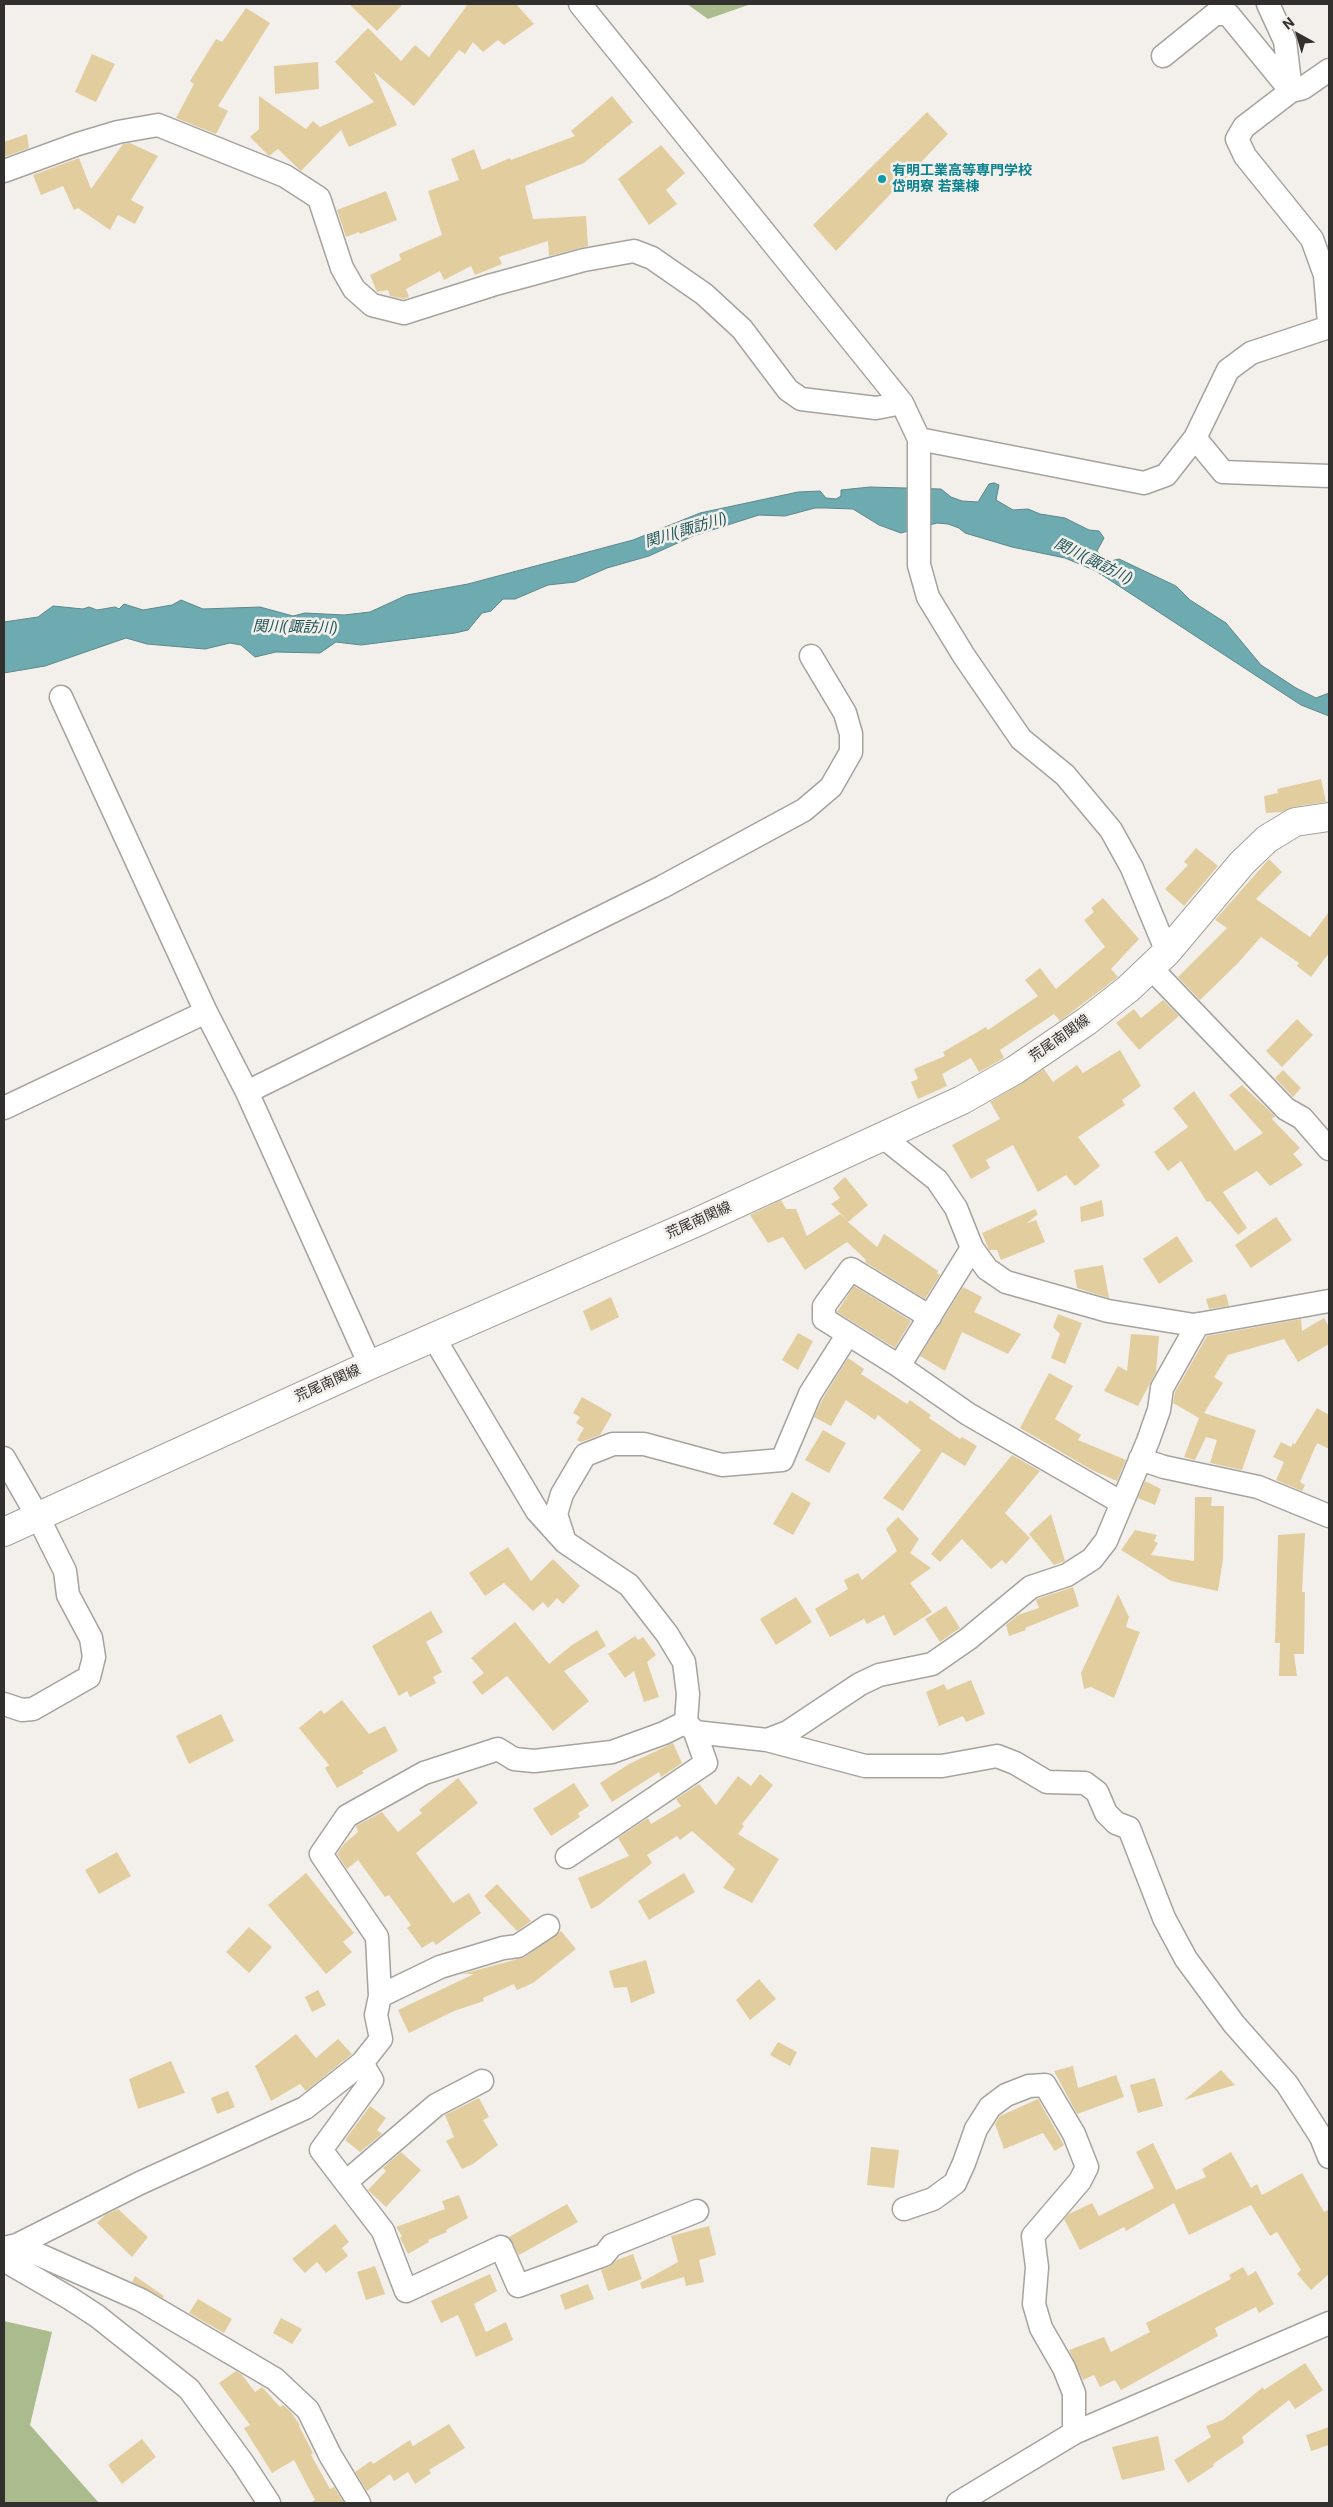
<!DOCTYPE html>
<meta charset="utf-8">
<style>
body{margin:0}
#map{position:relative;width:1333px;height:2507px;overflow:hidden;background:#f3f0eb;font-family:Roboto,sans-serif}
canvas{display:block}
.frame{position:absolute;inset:0;border:5px solid #31302e;pointer-events:none}
.north{position:absolute;left:1273px;top:10px;width:50px;height:50px;-webkit-text-stroke:4px #f3f0eb;paint-order:stroke;rotate:321deg;font-size:14px;font-weight:700;line-height:20px;text-align:center;color:#31302e}
.north::after{content:'';display:block;margin:auto;width:18px;height:22px;background:#31302e;clip-path:polygon(50% 0,100% 100%,50% 72%,0 100%)}
</style>
<div id="map">
<canvas width="1333" height="2507"></canvas>
<div class="frame"></div>
<div class="north">N</div>
</div>
<script>
const c = document.querySelector('canvas').getContext('2d');
c.lineJoin = 'round';
function fill(path, color) {
  c.fillStyle = color;
  c.fill(path, 'evenodd');
}
function poly(rows) {
  const path = new Path2D();
  for (const r of rows) {
    path.moveTo(r[0], r[1]);
    for (let i = 2; i < r.length; i += 2) path.lineTo(r[i], r[i + 1]);
  }
  return path;
}
function trace(path, color, width, dash) {
  c.strokeStyle = color;
  c.lineWidth = width;
  c.lineCap = dash ? 'butt' : 'round';
  c.setLineDash(dash || []);
  c.stroke(path);
}
function label(font, color, halo, rows, align = 'center') {
  c.font = font + ' Roboto,"Noto Sans JP",sans-serif';
  c.lineWidth = 5;
  c.setLineDash([]);
  c.textBaseline = 'middle';
  c.strokeStyle = halo;
  c.fillStyle = color;
  for (const [text, x, y, turn = 0] of rows) {
    c.save();
    c.translate(x, y);
    c.rotate((+turn || 0) * Math.PI / 180);
    c.textAlign = isNaN(turn) ? turn : align;
    if (halo) c.strokeText(text, 0, 0);
    c.fillText(text, 0, 0);
    c.restore();
  }
}
fill(poly([
 [687,4,751,4,708,19],
 [4,2321,52,2332,30,2425,99,2503,4,2503]
]), '#aabb8e');
const water = poly([
 [994,483,999,485,996,500,1013,510,1028,509,1040,514,1065,518,1089,530,1099,531,1104,538,1097,551,1103,558,1111,561,1119,559,1176,586,1190,600,1226,623,1261,665,1296,688,1316,698,1329,693,1329,716,1301,705,1096,571,1065,558,1012,547,965,533,959,528,948,524,937,523,901,533,879,525,853,509,826,508,815,508,785,516,759,515,693,536,649,556,607,568,575,582,548,585,515,599,503,599,491,611,482,613,468,630,455,633,361,645,336,642,320,653,276,652,255,657,241,645,230,643,205,649,147,644,126,638,45,666,4,673,4,622,38,617,53,606,83,609,89,607,97,610,115,607,119,609,124,604,143,610,172,605,181,600,203,609,260,607,293,616,305,613,344,615,370,612,407,595,468,584,633,540,700,513,798,492,820,491,826,498,836,499,841,496,841,490,870,487,941,489,951,497,962,501,978,502,989,484,994,483]
]);
fill(water, '#6eabb1');
trace(water, '#5c868a', 1);
fill(poly([
 [349,4,403,4,377,31],
 [468,4,516,4,534,24,504,45,498,40,483,52,473,42,465,54,459,50,414,106,374,72,397,125,349,147,341,130,301,171,278,149,269,156,250,137,259,129,259,96,306,129,313,121,320,127,374,102,335,62,368,28,401,61,415,45,429,57],
 [246,8,270,23,218,106,228,111,216,134,176,118,194,84,190,81,216,39,222,42],
 [92,54,115,64,96,102,75,92],
 [318,62,319,89,275,94,274,66],
 [612,96,633,122,584,163,525,186,533,219,586,216,588,246,549,256,548,241,499,257,502,264,475,275,471,266,444,280,440,271,406,289,409,297,404,299,390,296,388,290,377,292,370,275,401,260,399,254,442,235,428,191,459,180,451,159,474,149,482,170,510,158,511,160,575,136,571,131],
 [927,112,948,134,836,251,813,225],
 [27,134,29,148,4,157,4,142],
 [130,143,158,156,131,200,144,207,135,224,118,215,110,230,78,208,74,210,63,186,41,195,33,175,79,158,91,189,123,144],
 [661,145,685,173,666,190,677,204,649,225,618,179],
 [386,191,397,220,360,234,359,232,346,237,337,210],
 [1321,779,1326,802,1293,807,1282,812,1266,813,1264,796,1278,793,1277,789],
 [1196,848,1218,866,1184,906,1165,889,1188,865,1184,862],
 [1269,859,1282,872,1256,899,1310,937,1329,912,1329,953,1311,977,1297,966,1299,963,1261,937,1238,963,1200,1000,1178,977,1227,928,1215,920],
 [1103,898,1139,939,1111,969,1118,977,1060,1021,1054,1014,1000,1050,1004,1058,979,1072,971,1058,942,1074,947,1086,918,1099,911,1082,918,1079,914,1069,945,1056,943,1052,986,1027,988,1030,1038,996,1025,980,1040,968,1056,989,1105,947,1084,920,1094,912,1091,908],
 [1163,1000,1179,1016,1139,1050,1116,1023,1134,1009,1141,1018],
 [1297,1019,1313,1035,1282,1067,1266,1051],
 [1120,1050,1141,1086,1122,1100,1125,1105,1078,1137,1100,1166,1075,1186,1066,1175,1038,1192,1013,1145,986,1160,990,1168,971,1179,952,1145,1000,1119,990,1102,1044,1069,1053,1082,1077,1065,1083,1073],
 [1283,1070,1301,1088,1293,1097,1275,1078],
 [1242,1085,1275,1116,1272,1119,1300,1148,1293,1154,1303,1165,1270,1186,1257,1171,1223,1192,1247,1228,1238,1235,1210,1201,1207,1202,1181,1161,1168,1171,1154,1152,1188,1127,1173,1108,1194,1091,1235,1151,1263,1133,1229,1095],
 [845,1177,868,1205,848,1222,877,1247,884,1234,938,1271,937,1273,940,1275,925,1299,865,1262,866,1260,847,1242,805,1270,783,1237,768,1243,750,1215,781,1200,786,1209,796,1209,807,1236,840,1214,848,1221,831,1204,840,1198,833,1188],
 [1102,1200,1104,1216,1081,1222,1080,1207],
 [1035,1209,1038,1214,1027,1223,1036,1220,1045,1242,1001,1260,997,1250,989,1250,982,1233],
 [1276,1217,1292,1240,1251,1268,1235,1245],
 [1177,1236,1193,1261,1159,1284,1143,1259],
 [1103,1265,1109,1298,1077,1288,1074,1270],
 [854,1286,911,1321,895,1348,837,1312],
 [963,1287,982,1297,974,1312,1021,1334,1008,1354,962,1332,945,1371,920,1356],
 [1226,1294,1229,1306,1209,1309,1206,1299],
 [611,1297,619,1317,591,1331,583,1311],
 [1058,1314,1082,1323,1065,1364,1051,1358,1060,1334,1053,1327],
 [1324,1318,1329,1327,1329,1344,1298,1362,1284,1339,1228,1355,1214,1377,1223,1383,1204,1413,1256,1430,1242,1470,1210,1463,1217,1440,1206,1437,1195,1460,1184,1457,1199,1418,1173,1403,1175,1392,1207,1336,1301,1319,1302,1331],
 [798,1333,813,1341,798,1370,782,1360],
 [1131,1334,1159,1336,1156,1372,1138,1406,1104,1391,1118,1366,1127,1371],
 [848,1358,864,1369,861,1374,907,1404,910,1400,931,1415,929,1418,960,1439,962,1437,977,1446,965,1466,942,1452,903,1511,883,1498,921,1450,878,1415,875,1420,846,1400,831,1426,814,1417,822,1400],
 [1049,1373,1073,1386,1055,1419,1081,1435,1078,1440,1126,1460,1117,1481,1092,1470,1020,1428],
 [582,1397,612,1414,600,1435,581,1442,577,1440,584,1428,576,1423,580,1417,573,1413],
 [1317,1408,1329,1415,1329,1449,1317,1443,1300,1482,1305,1485,1302,1491,1276,1480,1284,1462,1273,1457,1281,1442,1291,1447,1293,1443,1295,1444],
 [823,1430,846,1443,829,1473,805,1460],
 [1012,1455,1040,1471,1005,1513,1030,1538,1006,1564,1002,1560,991,1569,962,1539,940,1562,931,1554],
 [1145,1481,1161,1489,1155,1505,1138,1498],
 [792,1492,811,1503,793,1535,773,1524],
 [1195,1497,1212,1497,1211,1506,1224,1506,1223,1559,1218,1591,1171,1581,1121,1550,1135,1530,1157,1535,1154,1541,1158,1543,1151,1555,1194,1561],
 [1051,1514,1065,1561,1054,1565,1029,1534],
 [898,1517,919,1539,910,1553,931,1568,910,1583,932,1612,894,1636,884,1615,867,1624,864,1619,830,1637,815,1609,848,1589,844,1580,858,1573,862,1580,897,1551,886,1529],
 [1305,1533,1302,1592,1305,1592,1304,1654,1294,1654,1297,1676,1279,1676,1280,1643,1275,1643,1278,1535],
 [508,1547,531,1581,553,1559,580,1586,563,1604,557,1598,548,1608,543,1602,533,1611,504,1583,485,1596,469,1573],
 [1073,1587,1079,1606,1025,1628,1026,1630,1009,1636,1006,1625,1018,1615,1039,1608,1036,1600,1037,1599],
 [1118,1594,1129,1617,1126,1627,1140,1632,1114,1698,1091,1687,1084,1689,1081,1673],
 [796,1597,812,1622,776,1645,760,1619],
 [946,1606,960,1628,940,1642,925,1619],
 [431,1611,443,1632,426,1642,442,1672,433,1677,436,1683,410,1697,407,1691,399,1696,372,1646],
 [515,1622,549,1664,572,1645,597,1630,606,1646,564,1671,589,1701,553,1731,507,1676,482,1695,472,1682,484,1673,471,1658],
 [635,1636,638,1640,643,1637,656,1655,647,1662,659,1697,644,1702,634,1671,625,1678,608,1654],
 [971,1680,985,1714,966,1722,963,1716,939,1726,926,1692,944,1684,947,1690],
 [342,1700,369,1734,385,1726,398,1751,362,1771,364,1773,337,1788,325,1768,329,1765,299,1728,321,1710,324,1714],
 [221,1714,234,1741,189,1764,176,1736],
 [673,1743,682,1763,661,1777,659,1772,612,1802,600,1783,629,1764],
 [760,1774,773,1785,742,1824,744,1826,738,1834,779,1859,752,1903,723,1888,735,1869,692,1831,680,1840,677,1836,647,1855,652,1863,599,1905,591,1909,578,1878,629,1856,618,1838,648,1818,651,1824,681,1806,676,1799,699,1784,716,1805,738,1776,751,1786],
 [458,1778,478,1803,416,1853,453,1903,469,1893,481,1913,436,1945,433,1941,422,1948,407,1928,411,1925,389,1895,385,1897,358,1860,347,1869,337,1854,345,1843,358,1832,356,1826,382,1812,398,1832,422,1813,419,1810],
 [574,1783,589,1806,578,1813,580,1817,551,1836,533,1809],
 [117,1852,131,1876,99,1894,85,1870],
 [306,1873,354,1933,343,1942,352,1952,326,1974,268,1905],
 [684,1873,695,1892,649,1920,638,1901],
 [497,1884,531,1921,517,1931,484,1896],
 [249,1927,272,1947,249,1973,226,1952],
 [561,1931,576,1949,533,1983,517,1990,514,1984,483,1998,484,2001,454,2011,409,2033,398,2010,474,1974,463,1974,466,1973,525,1957],
 [646,1960,655,1993,631,2003,627,1987,614,1988,609,1971],
 [759,1979,776,1999,750,2020,736,2000],
 [318,1990,326,2005,312,2012,305,1997],
 [296,2034,316,2058,338,2039,352,2054,306,2091,300,2084,271,2101,255,2066],
 [778,2042,797,2052,790,2066,770,2055],
 [171,2061,185,2093,138,2109,129,2079],
 [1073,2066,1078,2088,1116,2075,1124,2097,1077,2114,1054,2071],
 [1221,2070,1235,2085,1184,2100],
 [1155,2078,1163,2106,1138,2113,1130,2085],
 [228,2091,235,2107,217,2114,211,2098],
 [479,2098,489,2117,483,2120,498,2145,473,2164,462,2169,446,2141,454,2137,445,2115],
 [1038,2099,1064,2145,1055,2151,1043,2133,1004,2149,995,2124,1000,2116],
 [370,2106,386,2118,377,2130,382,2134,360,2152,345,2140],
 [1153,2143,1176,2190,1206,2177,1202,2169,1231,2152,1251,2188,1257,2184,1262,2195,1302,2173,1324,2212,1329,2209,1329,2274,1311,2290,1297,2274,1301,2270,1277,2232,1270,2236,1251,2205,1189,2235,1174,2203,1126,2231,1124,2227,1080,2250,1064,2219,1069,2214,1092,2203,1099,2216,1154,2188,1136,2152],
 [871,2147,899,2150,894,2188,867,2185],
 [401,2152,421,2170,386,2207,368,2190,386,2171,383,2168],
 [459,2195,468,2218,446,2230,447,2232,428,2240,429,2242,408,2254,400,2238,402,2236,396,2227,445,2209,442,2201],
 [567,2204,578,2222,519,2255,509,2237],
 [118,2209,148,2237,132,2257,97,2223,105,2215],
 [335,2224,349,2242,342,2248,348,2256,326,2273,317,2262,305,2273,292,2259],
 [709,2226,716,2255,699,2260,704,2282,686,2286,684,2277,642,2289,640,2283,678,2262,671,2236],
 [633,2254,642,2279,608,2291,601,2270,609,2267,617,2260],
 [375,2266,385,2294,366,2300,357,2272],
 [1243,2267,1248,2276,1256,2271,1274,2304,1259,2313,1256,2307,1215,2328,1218,2336,1121,2390,1115,2380,1100,2387,1094,2375,1083,2380,1069,2350,1104,2337,1111,2352,1150,2332,1146,2323,1231,2279,1229,2275],
 [490,2274,497,2291,474,2304,486,2332,506,2322,513,2340,476,2357,458,2315,441,2323,431,2301],
 [135,2276,164,2296,163,2298,132,2282],
 [588,2284,594,2299,565,2310,560,2295],
 [198,2299,232,2319,224,2333,189,2313],
 [281,2318,302,2329,292,2344,273,2333],
 [1305,2363,1323,2390,1295,2409,1289,2400,1242,2437,1244,2443,1213,2464,1214,2466,1188,2483,1174,2460,1211,2437,1206,2426,1223,2420,1263,2387,1264,2390],
 [236,2371,242,2375,255,2392,262,2387,280,2407,283,2405,290,2411,300,2425,299,2426,313,2453,311,2455,330,2489,334,2487,344,2503,310,2503,315,2500,294,2460,272,2473,244,2428,250,2425,219,2383],
 [449,2424,465,2448,429,2470,431,2473,415,2484,408,2472,394,2481,390,2474,367,2491,355,2472,371,2461,373,2464,410,2440,413,2446],
 [1329,2427,1329,2445,1311,2451,1306,2435],
 [1158,2436,1165,2470,1122,2480,1112,2447],
 [142,2439,156,2457,122,2484,108,2465]
]), '#e2cd9f');
const minor = poly([
 [580,4,902,403,919,439,919,565,928,597,964,656,1021,739,1065,775,1111,830,1132,868,1167,952],
 [1268,4,1285,41,1291,91],
 [1163,56,1215,14,1228,14,1291,91],
 [1329,70,1303,88,1291,91,1244,127,1237,139,1245,156,1312,239,1325,275,1329,323],
 [4,171,78,144,118,132,158,125,285,176,319,198,342,268,354,289,372,305,404,313,492,285,584,260,634,251,652,258,704,294,742,329,788,390,801,399,876,408,902,403],
 [1195,438,1223,472,1329,476],
 [919,439,1144,483,1166,475,1195,438,1228,370,1251,353,1329,327],
 [61,697,206,1012,247,1092,370,1365],
 [1150,967,1286,1109,1302,1118,1329,1149],
 [247,1092,662,887,804,810,831,787,851,752,851,734,845,713,811,656],
 [4,1108,206,1012],
 [883,1137,937,1180,956,1208,972,1248,987,1269,1006,1282,1108,1311,1194,1325,1329,1301],
 [930,1317,851,1269,824,1306,824,1319,899,1366,968,1414,1122,1503],
 [434,1338,537,1511,565,1542,629,1585,667,1634,684,1662,688,1694,686,1722,695,1732,706,1763,567,1857],
 [899,1366,972,1248],
 [4,1458,38,1517,65,1571,68,1595,91,1638,94,1657,89,1677,33,1709,22,1710,4,1704],
 [1140,1459,1164,1467,1258,1487,1329,1516],
 [564,1539,556,1514,562,1494,585,1455,613,1444,644,1444,722,1465,782,1460,810,1394,848,1334],
 [695,1732,767,1740,788,1732,860,1684,879,1675,932,1664,968,1639,1031,1587,1067,1575,1092,1559,1106,1541,1148,1441,1159,1410,1162,1388,1198,1324],
 [767,1740,865,1766,942,1766,997,1756,1015,1763,1047,1782,1085,1783,1097,1792,1106,1813,1116,1823,1129,1828,1164,1918,1186,1959,1234,2024,1287,2084,1321,2137,1329,2157],
 [380,1996,440,1967,503,1948,518,1946,548,1926],
 [362,2063,372,2080,321,2150,383,2231,406,2291,501,2247,518,2286,604,2255,612,2245,697,2211],
 [346,2182,436,2105,482,2081],
 [904,2209,933,2199,955,2183,964,2163,976,2129,990,2107,1006,2095,1029,2086,1045,2085,1074,2134,1087,2167,1080,2181,1033,2236,1037,2267,1034,2304,1041,2328,1064,2368,1074,2393,1074,2433],
 [17,2245,141,2300,275,2379,308,2410,330,2455,359,2503],
 [4,2248,17,2245,140,2183,305,2108,362,2063,381,2039,376,2015,380,1996,377,1937,321,1854,347,1816,424,1773,498,1749,514,1759,534,1761,612,1752,664,1733,686,1722],
 [4,2260,71,2299,97,2316,189,2389,243,2463,269,2503],
 [958,2503,1074,2433,1329,2323]
]);
const major = poly([
 [4,1532,370,1365,697,1222,962,1100,1015,1070,1087,1021,1128,989,1167,952,1242,863,1267,839,1295,822,1329,817]
]);
trace(minor, '#a6a39e', 25);
trace(major, '#a6a39e', 30);
trace(minor, '#fff', 22);
trace(major, '#fff', 28);
for (const [x, y, r, color] of [
 [882,179,5,"#0f9aa8"]
]) {
  const dot = new Path2D();
  dot.arc(x, y, r, 0, 2 * Math.PI);
  c.fillStyle = color;
  c.fill(dot);
  trace(dot, '#f3f0eb', 2);
}
label('bold 14px', '#0d838f', '#f3f0eb', [
 ["有明工業高等専門学校",892,171],
 ["岱明寮 若葉棟",892,187]
], 'left');
label('14px', '#31302e', '#f3f0eb', [
 ["荒尾南関線",1060,1039,-35],
 ["荒尾南関線",699,1221,-24],
 ["荒尾南関線",328,1384,-24]
]);
label('italic 15px', '#20565a', '#f3f0eb', [
 ["関川(諏訪川)",686,531,-17],
 ["関川(諏訪川)",1093,562,26],
 ["関川(諏訪川)",295,628,1]
]);
</script>
